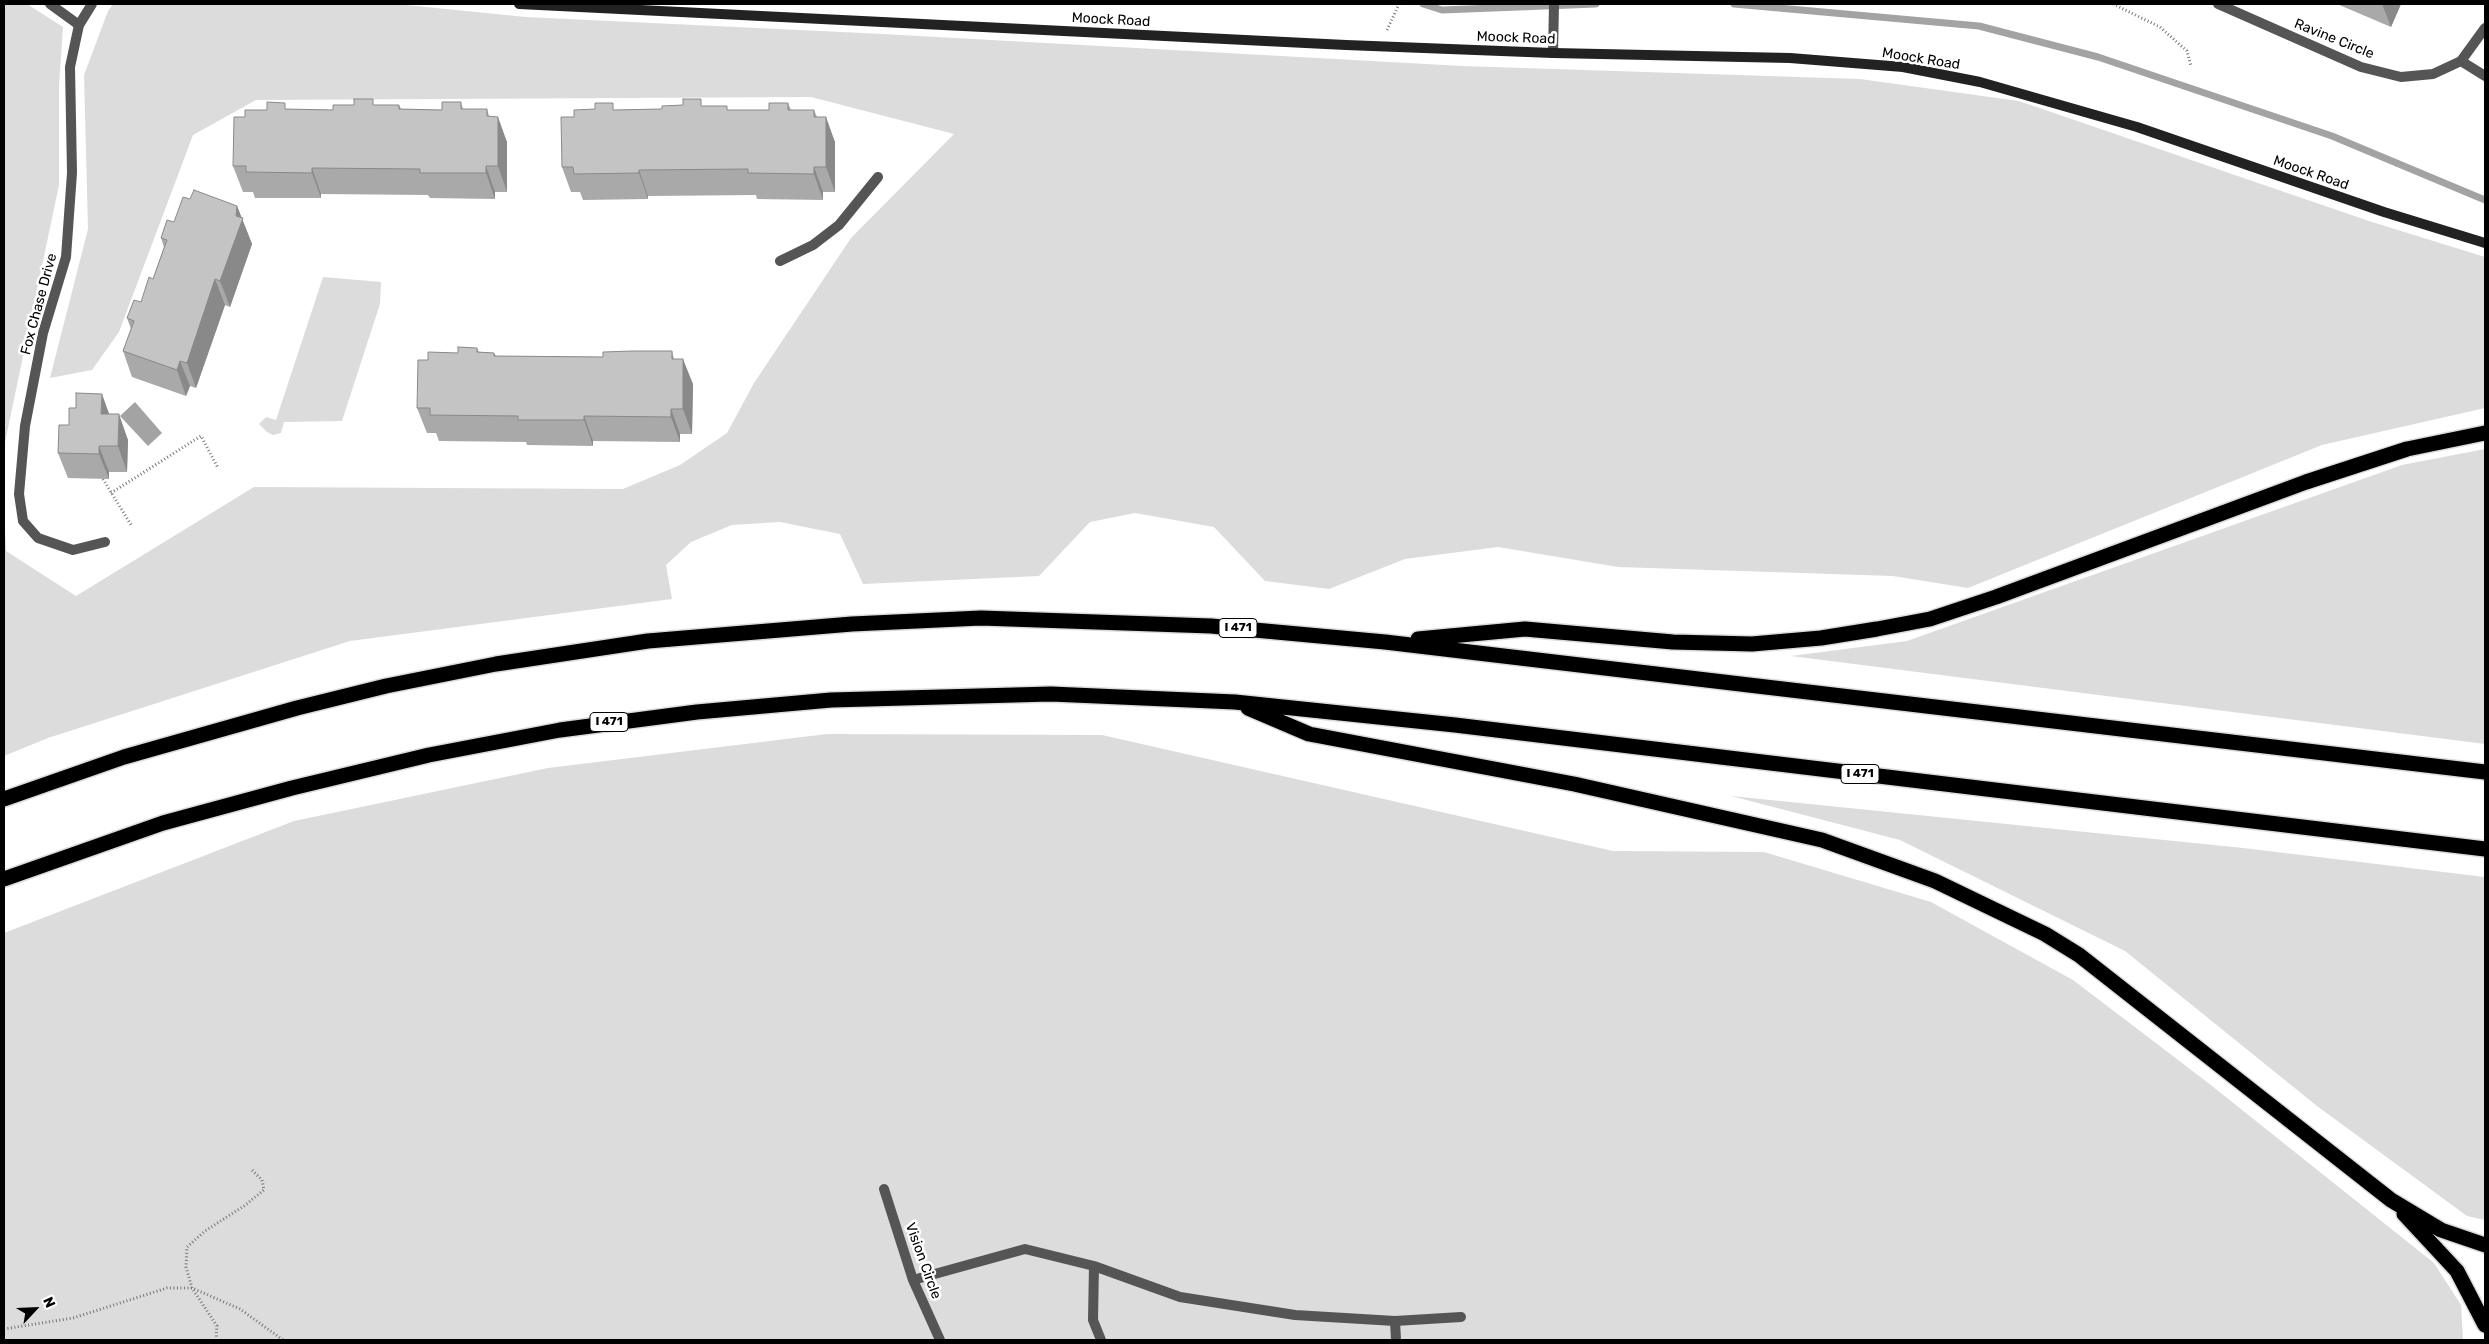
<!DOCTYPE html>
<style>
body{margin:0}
#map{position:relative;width:2489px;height:1344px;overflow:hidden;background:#fff;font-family:Rubik,sans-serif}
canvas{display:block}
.frame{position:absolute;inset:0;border:5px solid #000;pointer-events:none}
.north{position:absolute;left:10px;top:1284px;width:50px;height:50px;-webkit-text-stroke:4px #fff;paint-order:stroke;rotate:65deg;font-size:14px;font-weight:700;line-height:20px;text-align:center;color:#000}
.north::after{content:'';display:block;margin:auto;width:18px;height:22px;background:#000;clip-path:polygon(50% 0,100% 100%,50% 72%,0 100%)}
</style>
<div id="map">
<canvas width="2489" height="1344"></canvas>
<div class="frame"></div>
<div class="north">N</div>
</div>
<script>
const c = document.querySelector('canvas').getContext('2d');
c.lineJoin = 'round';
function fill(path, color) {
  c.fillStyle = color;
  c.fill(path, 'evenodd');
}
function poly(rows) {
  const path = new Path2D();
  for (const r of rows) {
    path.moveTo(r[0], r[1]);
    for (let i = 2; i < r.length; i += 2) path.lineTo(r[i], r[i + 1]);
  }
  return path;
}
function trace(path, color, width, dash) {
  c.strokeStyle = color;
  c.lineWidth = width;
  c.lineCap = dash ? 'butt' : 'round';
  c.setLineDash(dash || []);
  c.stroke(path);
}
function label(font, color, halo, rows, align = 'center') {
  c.font = font + ' Rubik,sans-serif';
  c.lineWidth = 5;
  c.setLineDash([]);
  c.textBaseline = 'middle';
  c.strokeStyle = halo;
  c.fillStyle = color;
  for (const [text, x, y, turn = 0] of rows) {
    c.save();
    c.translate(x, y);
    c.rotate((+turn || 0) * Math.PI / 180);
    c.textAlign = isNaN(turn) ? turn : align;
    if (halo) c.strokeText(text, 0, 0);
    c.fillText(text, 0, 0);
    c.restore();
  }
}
fill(poly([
 [4,4,27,4,63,27,59,86,59,185,4,447],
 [113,4,396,4,526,17,883,34,1462,66,1860,79,2019,101,2369,221,2485,257,2485,408,2322,445,1968,588,1893,576,1618,567,1498,547,1405,559,1329,589,1265,581,1214,527,1135,513,1090,522,1039,576,863,584,840,534,780,522,732,525,691,542,666,565,672,599,350,641,48,738,4,756,4,507,6,551,76,596,254,487,623,489,680,465,727,433,754,383,851,238,954,134,811,97,256,100,193,135,119,332,92,370,50,378,88,229,84,75,108,11],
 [323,277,381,282,380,304,342,421,284,422,281,433,273,435,267,432,259,424,266,417,276,420],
 [2485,449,2485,744,1791,656,1907,641,2402,465],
 [827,734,1102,735,1613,851,1764,852,1931,902,2073,980,2207,1082,2434,1263,2461,1305,2463,1340,4,1340,4,933,294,821,548,768],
 [1731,796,2243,848,2485,877,2485,1220,2467,1216,2317,1106,2125,951,1900,840]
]), '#dcdcdc');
fill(poly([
 [135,402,162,433,148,446,120,416]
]), '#a3a3a3');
trace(poly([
 [1423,4,1442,10,1596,4],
 [1734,4,1979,26,2098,57,2332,136,2485,200]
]), '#a3a3a3', 7);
const highway = poly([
 [1418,639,1525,629,1673,642,1752,644,1821,638,1877,629,1930,619,1996,597,2306,482,2407,449,2485,433],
 [1248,708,1309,734,1574,784,1822,840,1935,881,2045,934,2079,955,2391,1200,2441,1230,2485,1245],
 [4,799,124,757,297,708,386,686,496,664,648,641,852,624,981,618,1211,626,1385,642,2485,772],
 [4,879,163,823,292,788,429,755,560,730,697,712,831,700,1051,694,1235,702,1455,725,2485,849],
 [2404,1214,2457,1271,2485,1325]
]);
trace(highway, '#dbdbdb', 18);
trace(poly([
 [2113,4,2160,27,2187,51,2191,66],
 [1387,30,1399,4],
 [103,479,131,525],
 [111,493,201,436,218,468],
 [4,1329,73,1318,167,1288,192,1288,240,1309,283,1340],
 [216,1340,217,1326,192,1288,186,1267,187,1247,205,1231,244,1206,264,1190,262,1180,251,1169]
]), '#777', 3, [1, 2.5]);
trace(poly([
 [50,4,79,25],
 [2218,4,2361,67,2401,77,2433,74,2461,61,2485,28],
 [2461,61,2485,76],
 [780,261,813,245,839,225,878,177],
 [884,1189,913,1280,940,1340],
 [1094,1266,1093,1320,1101,1340],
 [913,1280,1025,1249,1094,1266,1180,1297,1295,1315,1395,1321,1396,1340],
 [1395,1321,1461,1317]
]), '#555', 10);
trace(poly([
 [92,4,79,25,70,67,72,173,66,257,43,333,25,426,19,494,23,521,38,538,73,550,105,542],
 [1553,53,1554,4]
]), '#555', 10);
trace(poly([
 [519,4,1346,45,1553,53,1790,58,1903,67,1980,82,2137,127,2384,212,2485,243]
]), '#222', 10);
trace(highway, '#000', 15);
fill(poly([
 [2337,4,2401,4,2391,27],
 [461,102,463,109,487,109,489,116,507,142,507,192,495,192,495,199,430,198,428,195,321,194,321,198,255,198,253,192,243,192,233,166,245,117,267,110,288,109,333,110,375,105,399,105,401,109,442,110],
 [788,103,791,110,814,110,817,117,835,142,835,192,823,192,823,200,757,199,756,195,648,196,648,199,583,200,580,192,571,192,562,167,574,117,615,110,662,109,704,106,728,110,769,110],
 [190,199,237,206,252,244,230,307,225,305,196,388,190,386,186,396,132,377,123,351,131,329,127,318,141,302,153,279,164,247,161,238,174,222],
 [477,348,479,352,494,353,496,356,603,357,672,351,674,359,693,384,692,434,680,434,680,442,593,441,593,446,527,445,526,442,439,441,436,433,427,433,417,408,428,360],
 [109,414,128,440,127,472,109,472,109,479,68,478,58,453]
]), '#a9a9a9');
fill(poly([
 [2382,4,2401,4,2391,27],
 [498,117,507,142,507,192,498,166],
 [826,117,835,142,835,192,826,167],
 [486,166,495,192,495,199,486,173],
 [814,167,823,192,823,200,814,174],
 [312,168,321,194,321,198,312,173],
 [639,170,648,196,648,199,639,173],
 [237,206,252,244,230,307,220,281,236,216],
 [215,279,225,305,196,388,187,363],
 [683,359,693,384,692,434,683,409],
 [180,361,190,386,186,396,177,370],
 [102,394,111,419,101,414],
 [671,409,680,434,680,442,671,417],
 [119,414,128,440,127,472,118,446],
 [584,416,593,441,593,446,584,420],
 [99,446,109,472,109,479,99,454]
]), '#898989');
const building = poly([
 [354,99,373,99,373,105,399,105,399,109,442,110,442,102,461,102,461,109,487,109,487,116,498,117,498,166,486,166,486,173,420,173,420,169,312,168,312,173,246,172,246,166,233,166,234,117,245,117,245,110,267,110,267,102,285,103,285,109,333,110,333,105,354,105,354,99],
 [683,99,701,99,701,106,727,106,727,110,769,110,769,103,788,103,788,110,814,110,814,117,826,117,826,167,814,167,814,174,748,173,748,169,639,170,639,173,574,174,573,167,562,167,561,117,574,117,574,110,595,109,595,103,613,103,613,110,662,109,662,106,683,105,683,99],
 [194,190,237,206,236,216,243,218,220,281,215,279,187,363,180,361,177,370,123,351,134,321,127,318,134,300,141,302,149,277,153,279,167,240,161,238,167,220,174,222,183,197,190,199,194,190],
 [458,347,477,348,477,352,494,353,494,356,603,357,603,352,633,351,672,351,672,359,683,359,683,409,671,409,671,417,584,416,584,420,518,420,518,416,430,415,430,408,417,408,418,360,428,360,428,352,458,353,458,347],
 [76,393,102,394,101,414,119,414,118,446,99,446,99,454,58,453,59,425,69,425,69,408,76,408,76,393]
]);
fill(building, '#c4c4c4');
trace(building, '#898989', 1);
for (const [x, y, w] of [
 [1238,628,38],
 [609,722,38],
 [1860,774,38]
]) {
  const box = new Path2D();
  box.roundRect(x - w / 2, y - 9.5, w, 19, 4);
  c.fillStyle = '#fff';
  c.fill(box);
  trace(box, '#000', 1);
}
label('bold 12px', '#000', null, [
 ["I 471",1238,628],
 ["I 471",609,722],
 ["I 471",1860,774]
]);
label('14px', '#000', '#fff', [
 ["Moock Road",1111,20,3],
 ["Moock Road",1516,38,2],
 ["Ravine Circle",2334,39,22],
 ["Moock Road",1921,59,9],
 ["Moock Road",2311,173,19],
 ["Fox Chase Drive",39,304,-75],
 ["Vision Circle",923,1261,70]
]);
</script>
